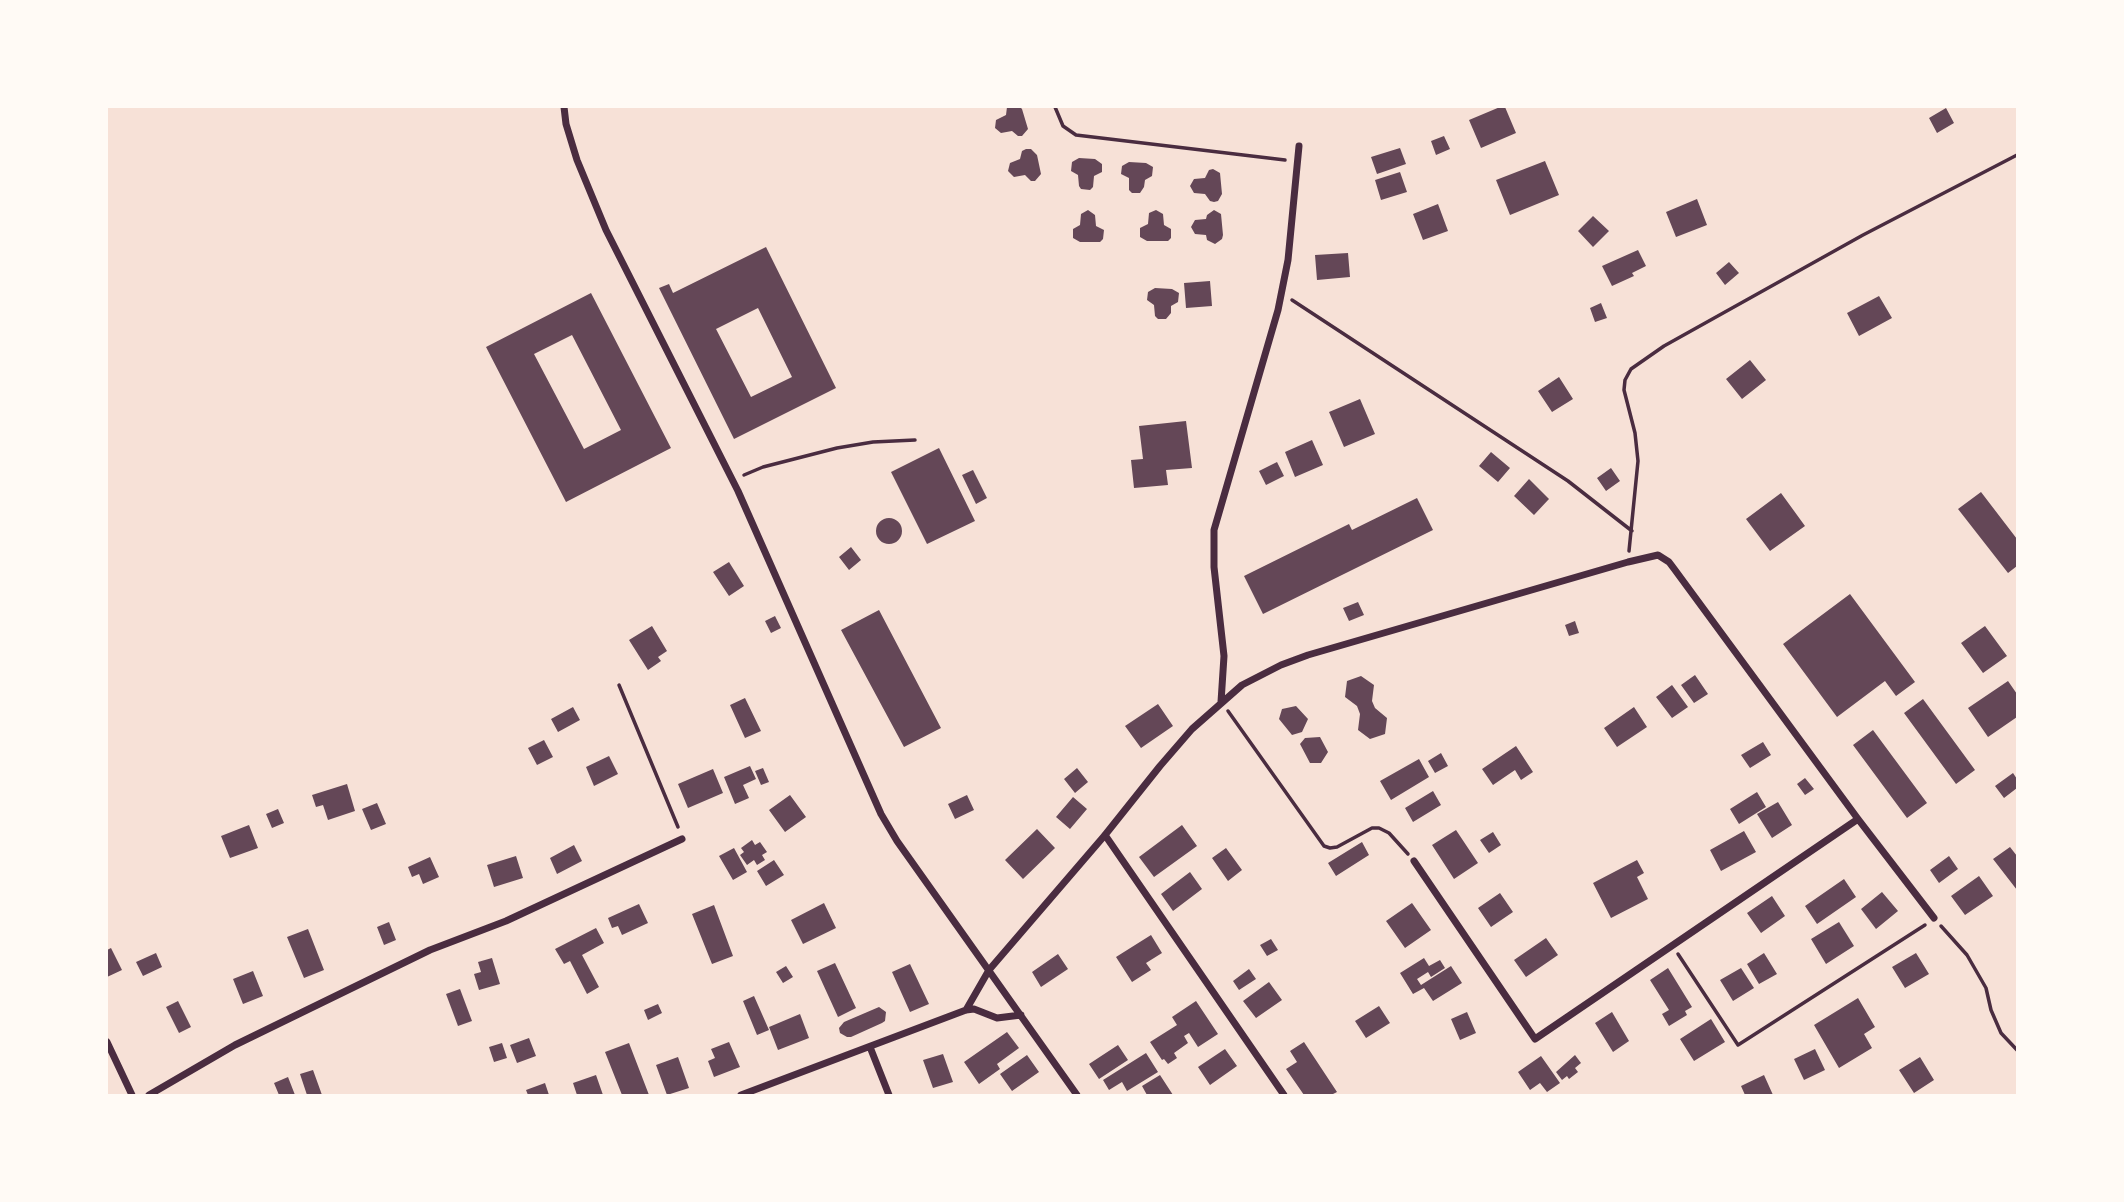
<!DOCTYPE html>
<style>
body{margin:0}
#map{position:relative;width:2124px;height:1202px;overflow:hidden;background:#f7e1d7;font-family:Lato,sans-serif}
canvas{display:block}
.frame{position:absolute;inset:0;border:108px solid #fffaf5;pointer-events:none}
</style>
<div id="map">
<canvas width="2124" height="1202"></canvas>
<div class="frame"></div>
</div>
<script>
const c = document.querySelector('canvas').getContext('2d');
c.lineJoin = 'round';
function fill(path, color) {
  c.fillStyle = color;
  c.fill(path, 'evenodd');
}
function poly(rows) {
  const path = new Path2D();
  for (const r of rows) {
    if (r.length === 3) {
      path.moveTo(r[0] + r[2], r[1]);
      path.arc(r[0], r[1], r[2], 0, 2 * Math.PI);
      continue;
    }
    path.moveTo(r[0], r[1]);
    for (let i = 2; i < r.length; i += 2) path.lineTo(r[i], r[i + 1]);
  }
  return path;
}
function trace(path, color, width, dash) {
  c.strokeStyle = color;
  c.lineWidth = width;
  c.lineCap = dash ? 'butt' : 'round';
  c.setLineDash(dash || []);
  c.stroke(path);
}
fill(poly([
 [1007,107,1020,107,1022,109,1028,129,1022,136,1018,136,1012,131,1001,133,995,128,996,120,1006,115],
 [1500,107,1505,107,1516,133,1481,148,1469,120],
 [1946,108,1954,123,1937,133,1929,118],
 [1444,136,1450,149,1436,155,1431,141],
 [1400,148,1406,164,1377,174,1371,157],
 [1026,149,1031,149,1037,155,1041,174,1035,181,1031,181,1025,175,1014,177,1008,171,1010,163,1020,159,1022,151],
 [1079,158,1095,159,1102,164,1102,172,1094,176,1093,187,1090,190,1081,189,1079,186,1078,175,1071,171,1072,162],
 [1545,161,1559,195,1510,215,1496,180],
 [1129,162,1146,163,1153,167,1152,176,1145,180,1144,187,1140,193,1132,193,1129,190,1129,178,1121,174,1122,166],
 [1213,169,1220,173,1222,194,1218,201,1214,202,1210,201,1205,194,1194,193,1190,186,1194,179,1205,178,1209,170],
 [1400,172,1407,192,1381,200,1375,180],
 [1697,199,1707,225,1676,237,1666,212],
 [1438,204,1448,231,1423,240,1413,214],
 [1088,210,1095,215,1096,226,1104,230,1103,239,1100,242,1080,242,1073,238,1073,229,1080,225,1081,214],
 [1156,210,1163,214,1164,225,1171,229,1171,238,1168,241,1147,241,1140,237,1140,228,1148,224,1149,213],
 [1214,210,1221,214,1223,235,1222,239,1215,244,1207,240,1206,235,1195,234,1191,227,1195,220,1206,219,1207,215],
 [1593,216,1609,231,1593,247,1578,231],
 [766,247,836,388,734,439,659,288,669,284,673,293],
 [758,308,792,377,751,397,716,329],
 [1638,250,1646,266,1632,273,1634,276,1612,286,1602,266],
 [1348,253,1350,277,1317,280,1315,255],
 [1729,262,1739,273,1725,285,1716,273],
 [1210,281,1212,306,1186,308,1184,283],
 [1155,288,1172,289,1179,293,1178,302,1171,306,1171,313,1166,319,1158,319,1155,316,1154,305,1147,300,1148,292],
 [591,293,671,448,566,502,486,347],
 [572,335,621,430,584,449,534,354],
 [1879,296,1892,318,1859,336,1847,313],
 [1601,303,1607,318,1595,322,1590,308],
 [1750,360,1766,380,1742,399,1726,379],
 [1559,377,1573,399,1552,412,1538,391],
 [1360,399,1375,434,1344,447,1329,412],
 [1186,421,1192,468,1166,470,1168,485,1134,488,1131,460,1143,459,1139,426],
 [1312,440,1323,465,1295,477,1285,452],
 [939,448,975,521,927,544,891,472],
 [1491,452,1510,468,1498,482,1479,466],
 [1277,462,1284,476,1266,485,1259,471],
 [1611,468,1620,481,1606,491,1597,478],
 [973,470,987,498,976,504,962,475],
 [1529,479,1549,499,1534,515,1514,496],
 [1981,492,2017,539,2017,566,2008,573,1958,509],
 [1781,493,1805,526,1770,551,1746,519],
 [1417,498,1433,530,1263,614,1244,576,1349,524,1352,530],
 [889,531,13],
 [851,547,861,560,849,570,839,557],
 [729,562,744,586,729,596,713,572],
 [1850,594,1915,682,1896,696,1885,681,1837,717,1783,644],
 [1358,602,1364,615,1349,621,1343,608],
 [879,610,941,728,904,747,841,630],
 [775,616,781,628,771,633,765,621],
 [1575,621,1579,633,1569,636,1565,625],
 [652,626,667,651,658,657,661,661,648,670,629,640],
 [1985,626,2007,656,1983,673,1961,643],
 [1695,675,1708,694,1694,703,1681,685],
 [1361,676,1374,685,1372,701,1375,708,1387,718,1385,734,1370,739,1358,730,1360,714,1357,706,1345,697,1347,681],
 [2008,681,2017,694,2017,717,1988,737,1968,708],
 [1672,685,1688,707,1672,718,1656,697],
 [745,698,761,731,745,738,730,705],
 [1923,699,1975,770,1956,784,1904,713],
 [1158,704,1173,726,1141,748,1125,726],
 [1296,706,1308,719,1302,732,1292,735,1279,719,1282,709],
 [573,707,580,720,558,732,551,719],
 [1634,707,1647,727,1617,747,1604,728],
 [1873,730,1927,803,1907,818,1853,745],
 [1320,737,1328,752,1321,763,1310,763,1300,744,1305,738],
 [544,740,553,757,537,765,528,748],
 [1763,742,1771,755,1750,768,1741,755],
 [1516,746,1533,772,1521,780,1515,770,1493,785,1482,769],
 [1441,753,1448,766,1435,773,1428,761],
 [609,756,618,774,594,786,586,767],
 [1419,759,1429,777,1391,800,1380,781],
 [750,766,756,779,743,785,749,798,735,804,724,777],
 [763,768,769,782,761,785,755,771],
 [1077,768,1088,782,1075,793,1064,779],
 [713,769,723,793,688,808,678,784],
 [2013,773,2017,779,2017,788,2004,798,1995,786],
 [1805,778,1814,789,1805,795,1797,784],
 [347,784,355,811,328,820,323,805,316,807,312,795],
 [1433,791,1441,805,1413,822,1405,808],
 [1757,792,1766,807,1739,824,1730,809],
 [790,795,806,817,785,832,769,810],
 [967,795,974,810,955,819,948,804],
 [1073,797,1087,809,1070,829,1056,817],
 [1778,802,1792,825,1772,838,1757,814],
 [377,803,386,824,371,830,362,809],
 [278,809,284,823,272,828,266,814],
 [249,825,258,848,230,858,221,836],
 [1182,825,1197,846,1154,877,1139,857],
 [1037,829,1055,848,1023,879,1005,860],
 [1456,830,1478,863,1454,879,1432,845],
 [1744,831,1756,852,1721,871,1710,850],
 [1493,832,1501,845,1489,853,1480,840],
 [752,840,755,845,760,842,767,852,762,855,765,860,757,865,754,860,747,865,740,855,744,852,741,848],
 [1362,842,1369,855,1336,876,1328,863],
 [574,845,582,861,557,874,550,858],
 [2010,847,2017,856,2017,890,1993,859],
 [734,848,747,872,733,880,719,856],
 [1226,848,1242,870,1228,881,1212,858],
 [516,856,523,878,494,887,487,865],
 [1949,856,1958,869,1939,883,1930,870],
 [430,857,439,877,423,884,419,874,412,877,408,867],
 [774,860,784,875,766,886,757,871],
 [1637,860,1644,873,1637,877,1648,899,1611,918,1593,883],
 [1190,872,1202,889,1173,911,1161,894],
 [1979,876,1993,896,1965,915,1951,896],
 [1844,879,1856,897,1817,924,1805,906],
 [1882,892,1898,911,1876,929,1861,909],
 [1500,893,1513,912,1491,927,1478,908],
 [1772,896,1785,916,1761,933,1747,913],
 [824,903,836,928,803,944,791,920],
 [1412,903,1431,930,1405,948,1386,921],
 [639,904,648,923,622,935,618,926,612,928,608,918],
 [714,905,733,956,712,964,692,914],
 [389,922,396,940,384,945,377,927],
 [1839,922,1854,946,1826,964,1811,939],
 [596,928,604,943,582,955,599,987,587,994,570,961,564,964,555,949],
 [308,929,324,970,304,978,287,937],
 [1151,935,1162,953,1146,963,1151,970,1132,982,1116,957],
 [1546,938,1558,955,1526,977,1514,960],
 [1271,939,1278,950,1267,956,1260,945],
 [111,948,122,970,107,977,107,950],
 [156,953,162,967,143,976,136,962],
 [1764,953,1777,974,1759,984,1747,964],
 [1916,953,1929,974,1905,988,1892,967],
 [1058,954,1068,969,1041,987,1032,972],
 [492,958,500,984,479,990,474,974,481,972,478,962],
 [1424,958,1429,966,1440,960,1445,968,1431,977,1428,972,1417,979,1421,985,1451,966,1462,983,1433,1001,1424,988,1413,994,1400,973],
 [835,963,856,1008,838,1017,817,971],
 [910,964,929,1004,910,1012,892,972],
 [786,966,793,977,783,983,776,972],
 [1668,968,1692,1007,1685,1011,1687,1015,1669,1026,1662,1014,1669,1010,1650,980],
 [1741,968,1754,988,1733,1001,1720,980],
 [1249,969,1256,979,1239,990,1233,981],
 [253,971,263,996,243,1004,233,979],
 [1269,982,1282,1000,1256,1018,1243,1001],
 [460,989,472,1021,458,1026,446,994],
 [754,996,769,1030,757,1035,743,1001],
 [1858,998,1875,1027,1864,1034,1872,1048,1839,1068,1814,1025],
 [178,1001,191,1027,179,1033,166,1007],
 [1196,1001,1218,1034,1198,1047,1189,1033,1184,1036,1188,1043,1174,1053,1177,1058,1168,1064,1164,1059,1162,1060,1150,1042,1177,1025,1172,1017],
 [658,1004,662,1013,648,1020,644,1010],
 [1379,1006,1390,1023,1366,1038,1355,1021],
 [879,1007,886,1012,885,1021,882,1023,851,1037,847,1037,840,1033,839,1028,844,1022],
 [1467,1012,1476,1033,1460,1040,1451,1019],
 [1612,1012,1629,1041,1613,1052,1595,1023],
 [800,1014,809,1038,778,1050,769,1027],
 [1711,1019,1725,1042,1694,1061,1680,1039],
 [1007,1032,1019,1048,997,1064,1000,1069,979,1084,964,1062],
 [529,1038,536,1056,517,1063,510,1045],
 [729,1042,740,1067,714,1077,708,1061,715,1058,711,1049],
 [1304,1042,1337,1092,1331,1095,1304,1095,1286,1069,1297,1062,1290,1051],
 [502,1043,507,1058,494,1062,489,1047],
 [629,1043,649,1095,622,1095,605,1052],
 [1118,1045,1128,1060,1099,1079,1089,1064],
 [1225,1049,1237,1066,1210,1085,1198,1067],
 [1815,1049,1825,1070,1804,1080,1794,1059],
 [1146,1053,1158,1072,1127,1091,1122,1082,1109,1090,1103,1080],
 [943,1054,953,1082,933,1088,923,1060],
 [1027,1055,1039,1072,1012,1091,1000,1074],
 [1575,1055,1581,1063,1575,1068,1578,1072,1569,1079,1567,1076,1562,1080,1556,1072],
 [1541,1056,1560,1083,1547,1092,1540,1083,1530,1090,1518,1072],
 [678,1057,689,1088,667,1095,656,1065],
 [1920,1057,1934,1080,1914,1093,1899,1070],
 [313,1070,322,1095,307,1095,300,1074],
 [596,1075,603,1095,577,1095,573,1083],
 [1160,1075,1173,1095,1147,1095,1142,1086],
 [1764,1075,1773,1095,1745,1095,1741,1086],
 [288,1077,295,1095,279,1095,274,1083],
 [545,1083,549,1095,528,1095,526,1090]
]), '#644757');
trace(poly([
 [1055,107,1063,126,1076,135,1285,160],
 [1292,300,1568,481,1632,531],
 [744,475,763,467,837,448,873,442,915,440],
 [1629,551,1638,461,1635,433,1624,390,1625,380,1631,369,1664,346,1863,235,2017,155],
 [619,685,678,827],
 [1228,711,1324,846,1330,848,1337,847,1372,828,1379,828,1389,833,1408,854],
 [1941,926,1967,955,1986,988,1991,1010,2001,1033,2017,1050],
 [1678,954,1738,1045,1925,925]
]), '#4a2c40', 3.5);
trace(poly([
 [564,107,566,124,577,160,606,230,738,491,881,814,897,841,1077,1095],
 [1221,702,1224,656,1214,567,1214,530,1278,310,1288,260,1299,146],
 [1105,835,1284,1095],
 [1414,861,1535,1039,1858,819],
 [966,1010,989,970,1105,835,1160,766,1192,729,1242,685,1281,665,1308,655,1628,562,1658,555,1669,562,1675,570,1858,819,1934,918],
 [107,1042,132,1095],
 [870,1047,889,1095],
 [149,1095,235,1045,430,950,506,921,682,839],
 [741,1095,966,1010,974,1009,997,1018,1021,1015]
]), '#4a2c40', 7);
</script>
